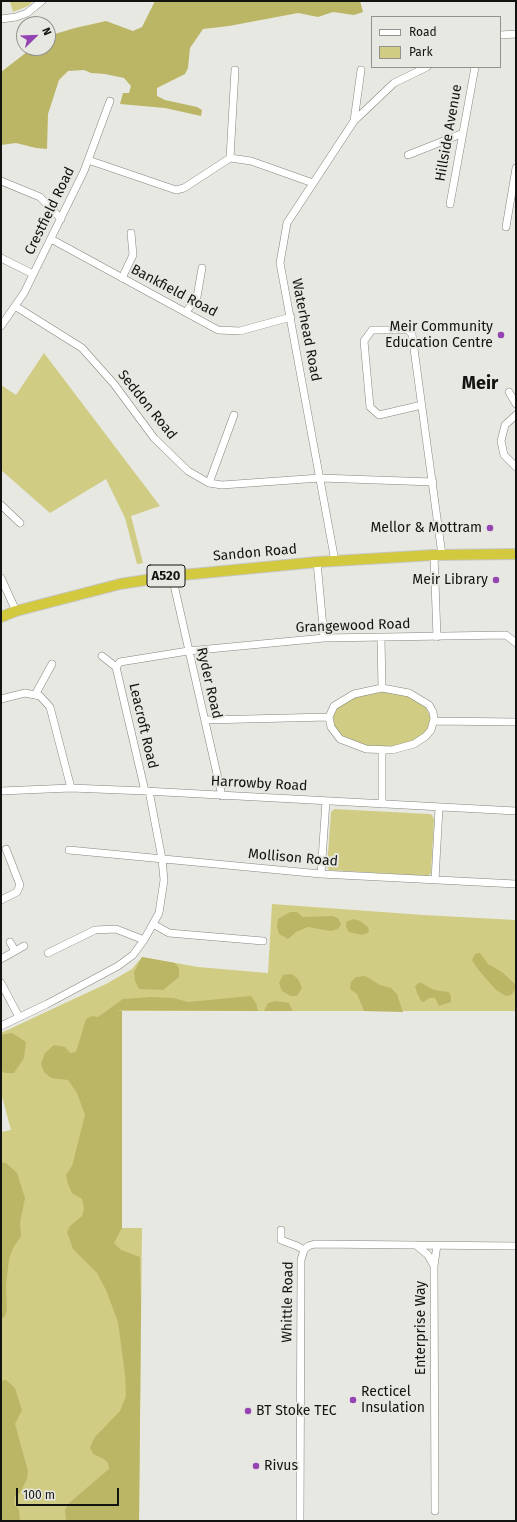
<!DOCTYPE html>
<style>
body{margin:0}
#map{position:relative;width:517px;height:1522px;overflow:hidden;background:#e8e8e2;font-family:"Fira Sans",sans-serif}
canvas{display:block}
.frame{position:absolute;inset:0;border:2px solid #131311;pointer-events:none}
.legend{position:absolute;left:371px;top:16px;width:130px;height:52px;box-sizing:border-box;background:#e8e8e2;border:1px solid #93938e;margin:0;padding:5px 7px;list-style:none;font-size:12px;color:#131311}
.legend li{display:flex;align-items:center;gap:8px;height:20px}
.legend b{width:20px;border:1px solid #93938e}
.north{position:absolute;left:16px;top:16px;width:40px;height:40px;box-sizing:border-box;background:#e8e8e2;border:1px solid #93938e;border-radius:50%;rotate:67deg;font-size:11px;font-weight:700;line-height:16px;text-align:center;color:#131311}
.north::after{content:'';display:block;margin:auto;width:14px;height:18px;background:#9343b2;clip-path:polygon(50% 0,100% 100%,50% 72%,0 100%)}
.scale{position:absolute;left:16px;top:1488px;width:103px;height:18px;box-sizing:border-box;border:2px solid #131311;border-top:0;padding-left:5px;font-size:12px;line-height:14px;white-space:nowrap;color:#131311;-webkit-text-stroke:3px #e8e8e2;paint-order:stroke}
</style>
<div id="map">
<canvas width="517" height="1522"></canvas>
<div class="frame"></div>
<ul class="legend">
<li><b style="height:5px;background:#fff"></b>Road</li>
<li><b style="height:11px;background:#d0cc83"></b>Park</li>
</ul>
<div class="north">N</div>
<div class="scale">100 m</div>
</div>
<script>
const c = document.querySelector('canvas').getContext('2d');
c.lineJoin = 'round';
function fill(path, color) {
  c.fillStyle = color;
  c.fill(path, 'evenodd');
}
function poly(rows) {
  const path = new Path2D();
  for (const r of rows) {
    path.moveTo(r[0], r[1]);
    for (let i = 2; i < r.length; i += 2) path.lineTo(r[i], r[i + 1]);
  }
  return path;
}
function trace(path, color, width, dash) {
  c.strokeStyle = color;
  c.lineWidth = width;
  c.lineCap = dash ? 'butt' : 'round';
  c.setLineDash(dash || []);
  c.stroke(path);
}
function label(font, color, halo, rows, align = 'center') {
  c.font = font + ' "Fira Sans",sans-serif';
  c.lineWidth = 4;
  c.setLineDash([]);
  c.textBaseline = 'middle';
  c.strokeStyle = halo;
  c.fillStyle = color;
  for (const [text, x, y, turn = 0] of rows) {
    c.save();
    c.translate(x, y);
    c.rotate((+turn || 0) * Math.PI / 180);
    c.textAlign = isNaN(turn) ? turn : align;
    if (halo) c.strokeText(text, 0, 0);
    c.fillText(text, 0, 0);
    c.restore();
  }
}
fill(poly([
 [10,1,33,1,28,6,13,12],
 [44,353,160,506,131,516,143,563,137,564,125,518,106,479,50,513,1,470,1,385,16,395],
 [382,691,408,696,426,707,431,719,429,729,424,734,412,741,392,747,367,746,342,736,334,726,333,713,336,708,355,696],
 [334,809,429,814,432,815,434,820,431,873,428,876,329,870,327,867,331,812],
 [272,904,423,915,516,920,516,1011,122,1011,122,1228,142,1228,139,1521,1,1521,1,1132,11,1130,1,1093,1,1033,108,983,132,969,142,957,198,967,268,973]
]), '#d0cc83');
fill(poly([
 [155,1,360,1,363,12,354,15,333,12,318,17,298,13,229,26,203,29,190,48,188,68,185,74,157,88,157,96,165,100,197,107,202,110,201,116,165,108,120,104,123,93,129,93,131,86,124,78,105,74,91,73,84,70,68,71,59,80,48,114,47,149,36,148,16,143,1,145,1,72,32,48,48,48,48,36,75,28,106,21,133,31,142,27],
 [290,912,297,912,303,917,332,916,338,918,341,924,338,929,331,931,308,927,296,932,288,939,279,934,277,926,278,919],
 [353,919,360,921,368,927,369,932,362,935,349,932,346,927,346,922],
 [480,953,488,964,502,972,515,984,515,990,511,995,506,996,496,990,477,968,472,960,475,954],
 [142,957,175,963,179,968,179,977,163,990,139,989,135,981,134,972],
 [292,974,298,979,302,988,297,996,291,996,282,991,279,983,283,975],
 [365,976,380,985,391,988,397,994,403,1012,364,1011,357,994,350,989,351,982,356,977],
 [420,982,434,990,449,992,451,997,451,1002,439,1006,435,998,429,998,424,1002,421,1001,417,993,415,986],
 [251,996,256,1003,258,1011,116,1010,122,1011,122,1228,114,1243,121,1250,140,1257,141,1305,139,1521,66,1521,65,1510,69,1503,109,1469,108,1463,104,1459,93,1454,90,1447,95,1437,120,1411,126,1396,125,1375,118,1322,106,1290,97,1273,73,1249,67,1232,70,1226,82,1216,84,1208,82,1199,72,1193,68,1184,66,1175,72,1166,85,1115,77,1093,68,1080,51,1078,44,1072,41,1064,45,1053,54,1045,65,1047,70,1053,76,1052,86,1019,92,1016,98,1017,123,999,151,997,173,998,188,1002],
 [276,1001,289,1003,293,1011,264,1011,268,1003],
 [12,1033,26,1042,24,1058,14,1073,5,1073,1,1070,1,1035],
 [1,1162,6,1163,17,1173,25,1198,20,1223,21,1236,13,1248,9,1259,6,1285,7,1310,5,1316,1,1320],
 [3,1380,6,1380,15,1388,22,1410,15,1424,28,1471,27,1479,20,1493,15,1496,14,1504,19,1510,20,1521,1,1521,1,1384]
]), '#bbb666');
const minor = poly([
 [1,19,16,17,27,13,42,1],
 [500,35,516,34],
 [354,121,361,70],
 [408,155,461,134],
 [230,158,235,70],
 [88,160,176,190,184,188,230,158,251,161,313,183],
 [1,181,40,197,61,219],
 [450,204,475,67],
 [506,227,516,168],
 [51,239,218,330,240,331,291,317],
 [1,258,33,274],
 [122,278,133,255,131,233],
 [15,306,82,348,114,384,154,438,188,471,209,483,222,485,320,478,433,482],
 [186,312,197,297,202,268],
 [1,326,24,293,84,171,110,101],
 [509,392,516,404],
 [422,405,379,415,370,407,364,341,372,330,408,330,412,334,442,555],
 [516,415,505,425,501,441,504,455,516,467],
 [209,483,234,415],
 [1,505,20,523],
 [434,555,437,637],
 [335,561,280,263,287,223,354,121,394,83,427,67],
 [317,562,324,638],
 [172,576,222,796],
 [1,578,16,611],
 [381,638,382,688],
 [102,656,116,667],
 [382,688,409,693,429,705,433,712,434,719,431,730,426,736,414,744,392,750,366,749,340,739,331,727,329,717,334,706,354,694,382,688],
 [35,695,52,664],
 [1,699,25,693,40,696,50,707,71,788],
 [205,720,329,717],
 [434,721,516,722],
 [1,791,71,788,145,791,516,811],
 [145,791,116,667,120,662,188,651,324,638,506,635,516,643],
 [382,804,382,751],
 [69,850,321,874,516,884],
 [321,874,326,801],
 [435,880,439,808],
 [1,900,17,892,20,885,6,849],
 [153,924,169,933,263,941],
 [10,942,15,951],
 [48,953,95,930,116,929,144,940],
 [1,959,24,946],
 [1,983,19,1017],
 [1,1026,47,1004,118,966,133,955,144,940,159,913,164,880,162,859,149,791],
 [281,1230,281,1240,297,1246,304,1250],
 [416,1245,428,1255,434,1266],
 [435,1511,434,1266,437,1245],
 [300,1521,301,1260,304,1250,308,1246,315,1244,516,1246]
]);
const highway = poly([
 [1,617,16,611,120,584,172,576,317,562,434,555,516,554]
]);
trace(minor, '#85857f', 8);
trace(highway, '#c6c6c6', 12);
trace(minor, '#fff', 7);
trace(highway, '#d3c93e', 10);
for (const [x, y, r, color] of [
 [501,335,4,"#9343b2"],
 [490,528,4,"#9343b2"],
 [496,580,4,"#9343b2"],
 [353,1400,4,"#9343b2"],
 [248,1411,4,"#9343b2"],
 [256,1466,4,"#9343b2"]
]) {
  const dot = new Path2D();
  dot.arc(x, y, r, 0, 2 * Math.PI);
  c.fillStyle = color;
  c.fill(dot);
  trace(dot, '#e8e8e2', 1.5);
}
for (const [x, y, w] of [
 [166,576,38]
]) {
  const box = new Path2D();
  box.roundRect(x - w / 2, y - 11, w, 22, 3);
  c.fillStyle = '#e8e8e2';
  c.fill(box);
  trace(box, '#131311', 1);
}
label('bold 13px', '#131311', null, [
 ["A520",166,576]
]);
label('14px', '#131311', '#e8e8e2', [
 ["Hillside Avenue",449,133,-80],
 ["Crestfield Road",50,211,-64],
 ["Bankfield Road",174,291,28],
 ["Waterhead Road",306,330,79],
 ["Seddon Road",147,405,51],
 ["Sandon Road",255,553,-5],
 ["Grangewood Road",353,626,-2],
 ["Ryder Road",209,683,77],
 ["Leacroft Road",143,726,77],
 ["Harrowby Road",259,784,3],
 ["Mollison Road",293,858,5],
 ["Whittle Road",288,1302,-89],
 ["Enterprise Way",421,1328,-90]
]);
label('14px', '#131311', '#e8e8e2', [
 ["Meir Community",493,327],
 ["Education Centre",493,343],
 ["Mellor & Mottram",482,528],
 ["Meir Library",488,580],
 ["Recticel",361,1392,"left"],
 ["Insulation",361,1408,"left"],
 ["BT Stoke TEC",256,1411,"left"],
 ["Rivus",264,1466,"left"]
], 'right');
label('bold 18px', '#131311', '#e8e8e2', [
 ["Meir",480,384]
]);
</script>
